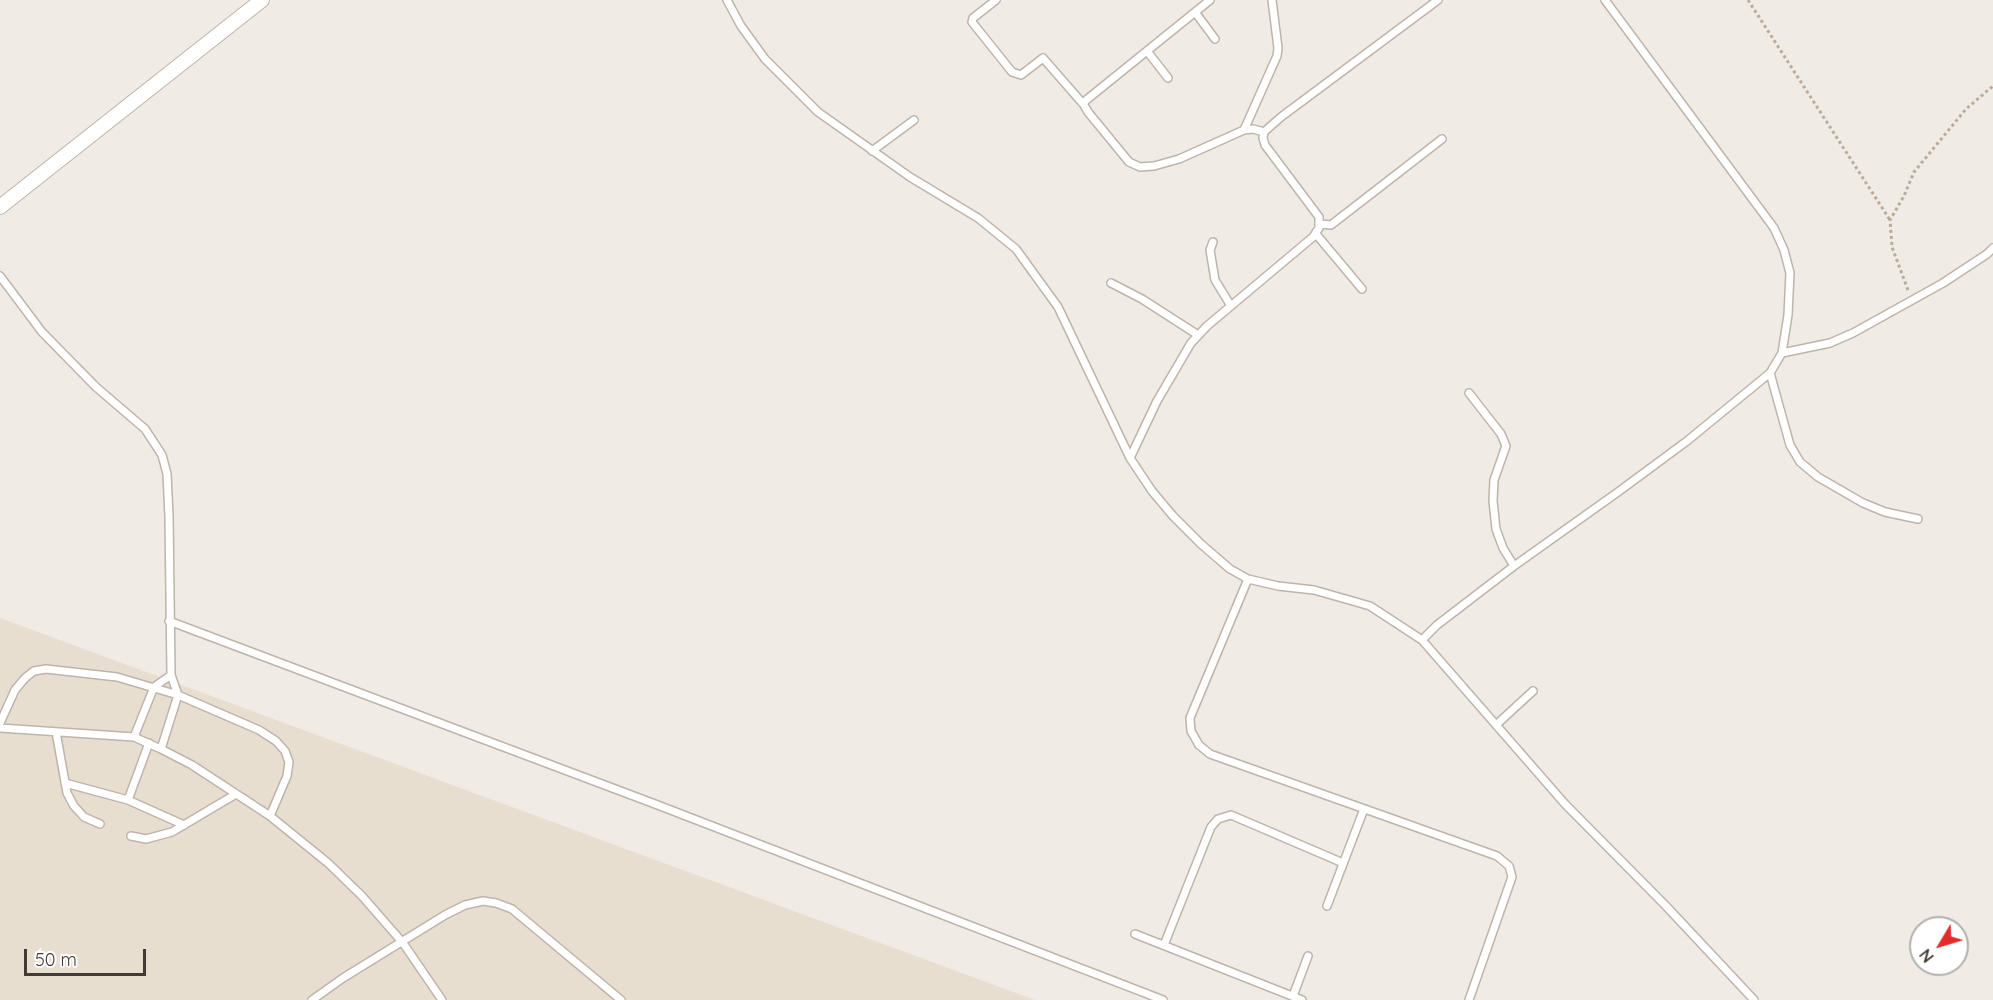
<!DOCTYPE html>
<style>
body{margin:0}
#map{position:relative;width:1993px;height:1000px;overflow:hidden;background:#f0ebe4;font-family:Quicksand,sans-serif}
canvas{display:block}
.north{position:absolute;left:1909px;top:916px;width:60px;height:60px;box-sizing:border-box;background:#fff;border:2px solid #b3b1ae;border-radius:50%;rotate:232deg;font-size:16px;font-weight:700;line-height:24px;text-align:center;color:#423b35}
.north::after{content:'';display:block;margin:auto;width:21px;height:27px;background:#e22c2a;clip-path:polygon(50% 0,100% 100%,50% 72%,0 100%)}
.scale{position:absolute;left:24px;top:949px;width:122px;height:27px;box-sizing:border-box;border:3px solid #423b35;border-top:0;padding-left:8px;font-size:18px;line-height:21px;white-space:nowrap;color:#423b35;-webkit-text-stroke:4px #fff;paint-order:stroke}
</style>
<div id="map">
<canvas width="1993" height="1000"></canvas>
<div class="north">N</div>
<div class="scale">50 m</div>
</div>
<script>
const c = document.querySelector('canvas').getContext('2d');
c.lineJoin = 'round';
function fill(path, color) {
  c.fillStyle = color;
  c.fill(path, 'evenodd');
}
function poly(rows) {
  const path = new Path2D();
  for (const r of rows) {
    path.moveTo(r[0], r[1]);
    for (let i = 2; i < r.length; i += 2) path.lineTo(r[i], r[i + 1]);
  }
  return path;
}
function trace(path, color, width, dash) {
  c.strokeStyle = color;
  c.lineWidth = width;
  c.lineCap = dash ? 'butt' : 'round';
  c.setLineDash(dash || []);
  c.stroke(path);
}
fill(poly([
 [0,618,1035,1000,0,1000]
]), '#e8ded0');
const lane = poly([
 [727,0,741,26,765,59,818,112,910,177,978,218,1016,249,1058,307,1130,458,1152,491,1173,516,1201,544,1230,569,1248,579,1278,586,1314,590,1370,606,1422,640,1565,804,1666,906,1754,1000],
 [996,0,973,18,972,22,1012,72,1021,75,1043,58,1084,105],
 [1210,0,1085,101,1084,105,1088,112,1129,162,1140,167,1154,166,1179,159,1244,130,1253,129,1264,132],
 [1195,12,1215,39],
 [1147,51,1168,78],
 [1244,130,1277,56,1278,48,1272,0],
 [872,151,914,120],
 [1320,224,1331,225,1442,139],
 [1316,234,1362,289],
 [1213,242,1210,250,1215,280,1231,306],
 [0,276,42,332,96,387,145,429,162,455,167,474,169,516,171,675,178,695,161,749],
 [1111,283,1142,299,1198,335],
 [1782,353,1830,343,1853,333,1943,283,1987,254,1993,248],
 [1770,373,1790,445,1800,462,1818,477,1863,503,1885,512,1918,519],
 [1469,393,1501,434,1506,446,1494,480,1493,501,1496,529,1503,548,1514,566],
 [1130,458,1157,401,1191,343,1207,326,1313,237,1319,228,1319,217,1265,145,1263,138,1264,132,1281,117,1438,0],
 [1248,579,1190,718,1191,731,1199,745,1210,754,1497,856,1509,866,1512,877,1469,1000],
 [169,621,655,804,1163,1000],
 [1422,640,1437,625,1514,566,1618,492,1687,441,1770,373,1782,353,1788,315,1790,273,1784,250,1774,228,1605,0],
 [0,723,15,690,25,678,34,671,46,669,117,677,178,695,259,730,276,741,285,751,289,762,287,776,270,816],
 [1496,725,1533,691],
 [0,728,134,737,161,749,192,765,270,816,328,863,362,896,403,943,442,1000],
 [56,732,67,793,74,806,84,817,100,824],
 [134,737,154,687,171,675],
 [149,743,128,800,184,825],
 [65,783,128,800],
 [131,836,146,839,172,832,236,794],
 [1327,906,1364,809],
 [1135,934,1302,1000],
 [1164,945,1211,827,1218,819,1231,815,1343,863],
 [1293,996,1308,956],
 [312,1000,343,978,445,915,465,905,483,901,496,903,512,909,621,1000]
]);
const street = poly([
 [0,207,262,0]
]);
trace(lane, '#bdb4ab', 10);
trace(street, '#bdb4ab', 16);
trace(poly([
 [1748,0,1890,220],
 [1908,290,1892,247,1890,220,1904,196,1914,172,1966,109,1993,86]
]), '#baab9b', 3, [3, 3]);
trace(lane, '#fff', 7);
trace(street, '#fff', 14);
</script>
